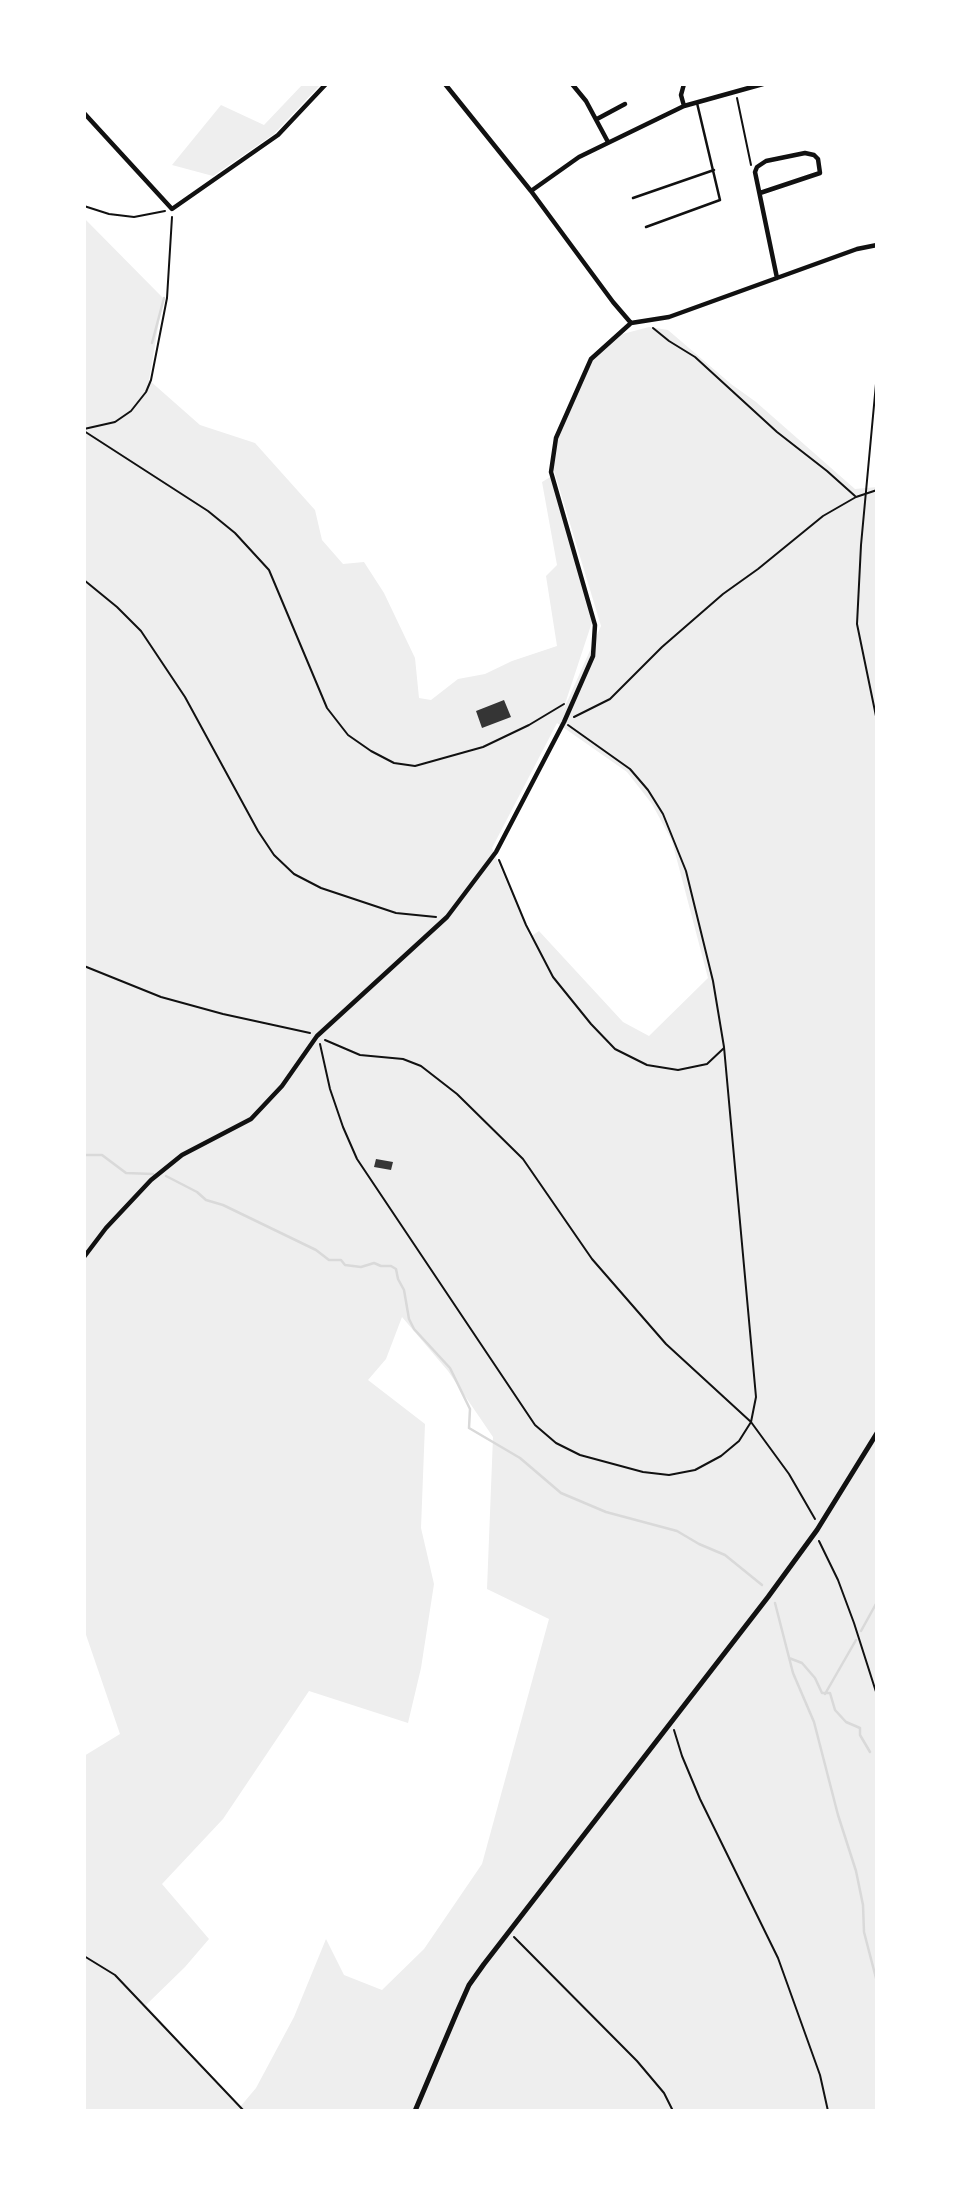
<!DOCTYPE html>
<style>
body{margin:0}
#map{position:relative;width:961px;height:2195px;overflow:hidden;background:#fff;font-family:"Asap Condensed",sans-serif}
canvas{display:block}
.frame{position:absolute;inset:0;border:86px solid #fff;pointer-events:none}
</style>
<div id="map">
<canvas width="961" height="2195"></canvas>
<div class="frame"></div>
</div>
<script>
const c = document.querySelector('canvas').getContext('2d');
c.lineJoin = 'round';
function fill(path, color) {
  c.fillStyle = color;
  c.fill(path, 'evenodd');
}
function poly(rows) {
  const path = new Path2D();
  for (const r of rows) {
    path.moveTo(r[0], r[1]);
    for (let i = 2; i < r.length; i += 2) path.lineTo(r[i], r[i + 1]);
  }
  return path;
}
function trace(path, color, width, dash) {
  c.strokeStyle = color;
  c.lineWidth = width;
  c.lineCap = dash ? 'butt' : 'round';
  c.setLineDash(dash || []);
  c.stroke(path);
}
fill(poly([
 [303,84,321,84,274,134,213,176,172,165,221,105,264,125],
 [84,218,163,298,149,380,200,425,255,443,315,510,322,540,343,564,364,562,384,593,415,658,419,698,431,700,458,679,485,674,512,661,557,646,546,576,557,565,542,482,552,476,594,616,562,713,601,626,552,464,556,438,591,359,615,336,649,327,668,330,731,384,756,402,855,489,877,487,877,2111,84,2111,84,1756,120,1734,84,1629],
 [557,723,627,772,652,804,672,841,708,978,649,1036,623,1022,539,931,530,937,492,848],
 [402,1317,448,1371,493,1437,487,1589,549,1619,482,1864,424,1949,382,1990,344,1975,326,1939,294,2017,256,2088,240,2107,146,2005,185,1967,209,1939,162,1884,223,1819,309,1691,408,1723,421,1668,434,1584,421,1528,425,1424,368,1380,386,1359]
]), '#eee');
trace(poly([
 [152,343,164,298],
 [84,1155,102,1155,126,1173,153,1174],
 [166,1176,197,1192,206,1200,223,1205,316,1250,329,1260,341,1260,345,1265,361,1267,374,1263,381,1266,391,1266,396,1269,398,1279,404,1290,409,1319,414,1329,450,1368,470,1409,469,1428,520,1458,561,1493,606,1512,677,1531,699,1544,725,1555,762,1585],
 [775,1603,793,1673,814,1722,838,1815,856,1871,863,1905,864,1932,877,1982],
 [861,1631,877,1602],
 [789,1658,802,1663,815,1678,822,1693,830,1693,835,1710,846,1722,860,1728,860,1735,870,1752],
 [825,1694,856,1640]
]), '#d9d9d9', 2.5);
fill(poly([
 [504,700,511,717,482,728,476,711],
 [376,1159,393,1162,391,1170,374,1167]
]), '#353535');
trace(poly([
 [737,98,751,165],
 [84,206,109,214,134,217,165,211],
 [653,328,669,341,695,357,777,432,827,471,855,496],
 [877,373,861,545,857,624,877,721],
 [84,429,115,422,131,411,146,392,151,380,167,298,172,217],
 [84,431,208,511,235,533,269,570,327,708,348,735,371,751,394,763,415,766,483,747,529,725,564,704],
 [84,580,117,607,141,631,185,697,258,831,274,855,294,874,321,888,396,913,436,917],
 [574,717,610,699,662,647,723,594,758,569,823,516,856,497,877,490],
 [499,860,526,925,553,977,591,1024,615,1049,647,1065,678,1070,707,1064,724,1048],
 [84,966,161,997,223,1014,310,1033],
 [325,1040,360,1055,403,1059,421,1066,457,1094,523,1159,592,1259,666,1344,751,1422,789,1474,815,1519],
 [320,1044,330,1089,343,1127,357,1159,535,1425,556,1443,580,1455,643,1472,669,1475,695,1470,721,1456,739,1441,751,1422,756,1397,724,1047,713,981,686,871,663,814,648,790,630,769,568,725],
 [819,1541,838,1580,854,1623,877,1695],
 [674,1730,682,1756,700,1799,778,1958,820,2075,828,2111],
 [514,1937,637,2061,664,2093,673,2111],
 [84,1956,115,1975,244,2111]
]), '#111', 2);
trace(poly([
 [633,198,714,170],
 [646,227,720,200,697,103]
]), '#111', 2.5);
trace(poly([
 [445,84,531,191,613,302,631,323],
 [572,84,586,101,608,142],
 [684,106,681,95,684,84],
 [84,113,172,209,278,135,326,84],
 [597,119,625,104],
 [531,191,579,157,684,106,763,84],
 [760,193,820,173,818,159,814,155,805,153,766,161,757,167,755,172,777,278],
 [84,1257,106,1228,151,1180,182,1155,251,1119,282,1086,317,1036,447,917,496,852,564,722,593,656,595,625,551,472,556,438,591,359,631,323,669,317,857,249,877,245]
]), '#111', 4.5);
trace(poly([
 [415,2111,457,2012,469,1985,484,1964,768,1597,817,1530,877,1433]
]), '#111', 5);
</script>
